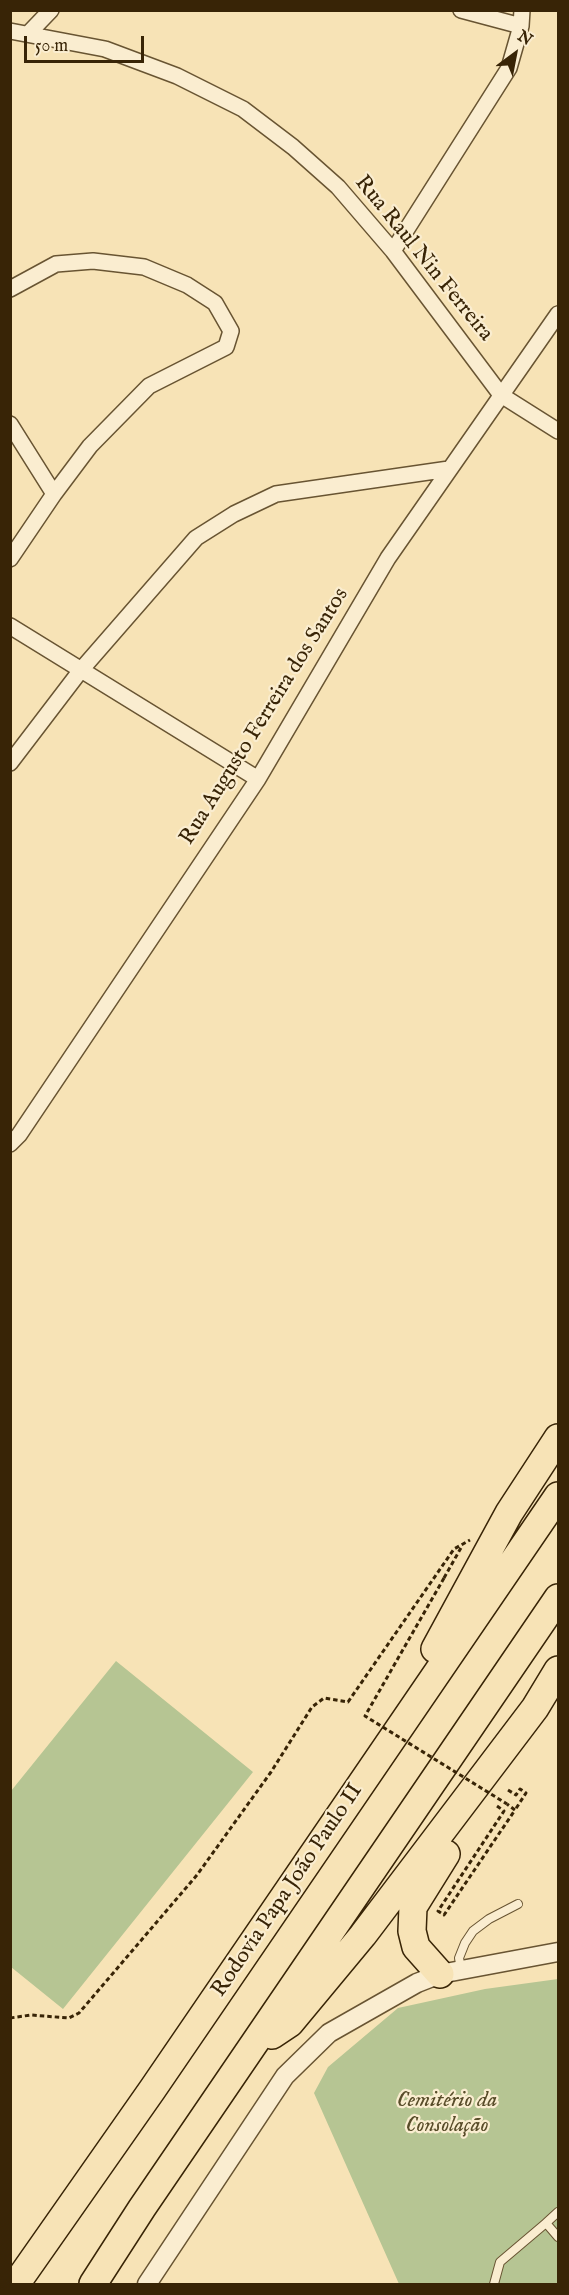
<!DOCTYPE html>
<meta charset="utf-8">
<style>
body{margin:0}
#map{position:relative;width:569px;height:2295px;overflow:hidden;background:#f7e3b6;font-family:"IM FELL English",serif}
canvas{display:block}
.frame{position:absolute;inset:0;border:12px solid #382406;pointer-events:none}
.north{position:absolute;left:485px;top:24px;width:60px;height:60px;-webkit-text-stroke:4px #faedd0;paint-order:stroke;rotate:32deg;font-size:16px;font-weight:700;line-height:24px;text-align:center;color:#382406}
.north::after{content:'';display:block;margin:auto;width:21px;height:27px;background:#382406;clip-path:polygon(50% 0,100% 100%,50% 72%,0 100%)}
.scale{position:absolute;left:24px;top:36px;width:120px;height:27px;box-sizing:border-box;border:3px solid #382406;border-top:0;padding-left:8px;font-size:18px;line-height:21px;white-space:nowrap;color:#382406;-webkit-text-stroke:4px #faedd0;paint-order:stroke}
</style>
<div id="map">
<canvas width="569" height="2295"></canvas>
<div class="frame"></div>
<div class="north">N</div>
<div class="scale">50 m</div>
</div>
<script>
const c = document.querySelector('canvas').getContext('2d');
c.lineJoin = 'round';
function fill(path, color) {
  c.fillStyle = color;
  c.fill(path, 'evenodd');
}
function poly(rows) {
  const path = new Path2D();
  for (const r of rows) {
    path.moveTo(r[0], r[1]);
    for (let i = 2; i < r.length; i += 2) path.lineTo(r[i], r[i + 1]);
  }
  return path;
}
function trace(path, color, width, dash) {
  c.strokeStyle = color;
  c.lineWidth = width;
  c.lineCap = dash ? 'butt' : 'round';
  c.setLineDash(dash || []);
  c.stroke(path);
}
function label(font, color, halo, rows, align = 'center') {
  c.font = font + ' "IM FELL English",serif';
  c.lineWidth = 4.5;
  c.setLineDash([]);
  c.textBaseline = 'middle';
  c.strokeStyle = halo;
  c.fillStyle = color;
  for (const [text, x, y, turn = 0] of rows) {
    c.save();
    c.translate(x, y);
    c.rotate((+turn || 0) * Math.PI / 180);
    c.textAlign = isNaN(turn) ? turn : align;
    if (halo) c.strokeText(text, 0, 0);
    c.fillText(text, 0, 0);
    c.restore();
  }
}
fill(poly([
 [116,1661,253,1772,63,2009,11,1967,11,1791],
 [558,1979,558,2284,399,2284,314,2093,328,2067,398,2008,485,1989]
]), '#b6c593');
const service = poly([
 [461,1969,459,1958,465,1943,473,1931,489,1919,518,1904],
 [558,2212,546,2223,558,2237],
 [494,2284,500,2262,546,2223]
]);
const minor = poly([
 [461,10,521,26],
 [10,31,105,49,177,76,243,109,293,147,338,187,393,251,501,395,558,431],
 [28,34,51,10],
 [393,251,509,68,521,26,522,10],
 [10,289,56,264,93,261,144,267,187,285,215,303,231,331,226,347,149,386,90,446,54,494,10,559],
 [10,424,54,494],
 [10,626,258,779],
 [10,763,81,670,196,538,234,514,276,494,449,469],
 [10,1144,19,1135,258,779,388,558,558,314]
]);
const tertiary = poly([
 [147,2284,285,2076,329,2033,417,1983,440,1974,558,1952]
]);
const motorway = poly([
 [435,1649,509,1513,558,1438],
 [440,1974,416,1947,412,1931,413,1907,446,1854],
 [272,2035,290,2023,363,1935,535,1708,558,1670],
 [16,2284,152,2090,558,1496],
 [93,2284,142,2208,558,1598]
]);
trace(service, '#685432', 10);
trace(minor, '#685432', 18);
trace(tertiary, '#685432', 21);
trace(motorway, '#382406', 30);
trace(poly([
 [444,1578,462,1546],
 [508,1790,516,1795,520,1789,526,1793,515,1810],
 [497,1806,504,1811,438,1911,444,1915,515,1810,507,1804],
 [10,2018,31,2015,69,2018,79,2013,197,1875,271,1772,312,1707,324,1698,348,1702,454,1549,470,1540]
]), '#382406', 3, [4.5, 3]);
trace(service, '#faedd0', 8);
trace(minor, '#faedd0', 15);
trace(tertiary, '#faedd0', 18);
trace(motorway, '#f7e3b6', 27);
trace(poly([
 [444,1578,365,1716,507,1804]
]), '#382406', 3, [4.5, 3]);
label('22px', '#382406', '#faedd0', [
 ["Rua Raul Nin Ferreira",423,259,51],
 ["Rua Augusto Ferreira dos Santos",265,717,-58],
 ["Rodovia Papa João Paulo II",288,1891,-56]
]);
label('italic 22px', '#584c29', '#faedd0', [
 ["Cemitério da",447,2101],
 ["Consolação",447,2126]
]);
</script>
